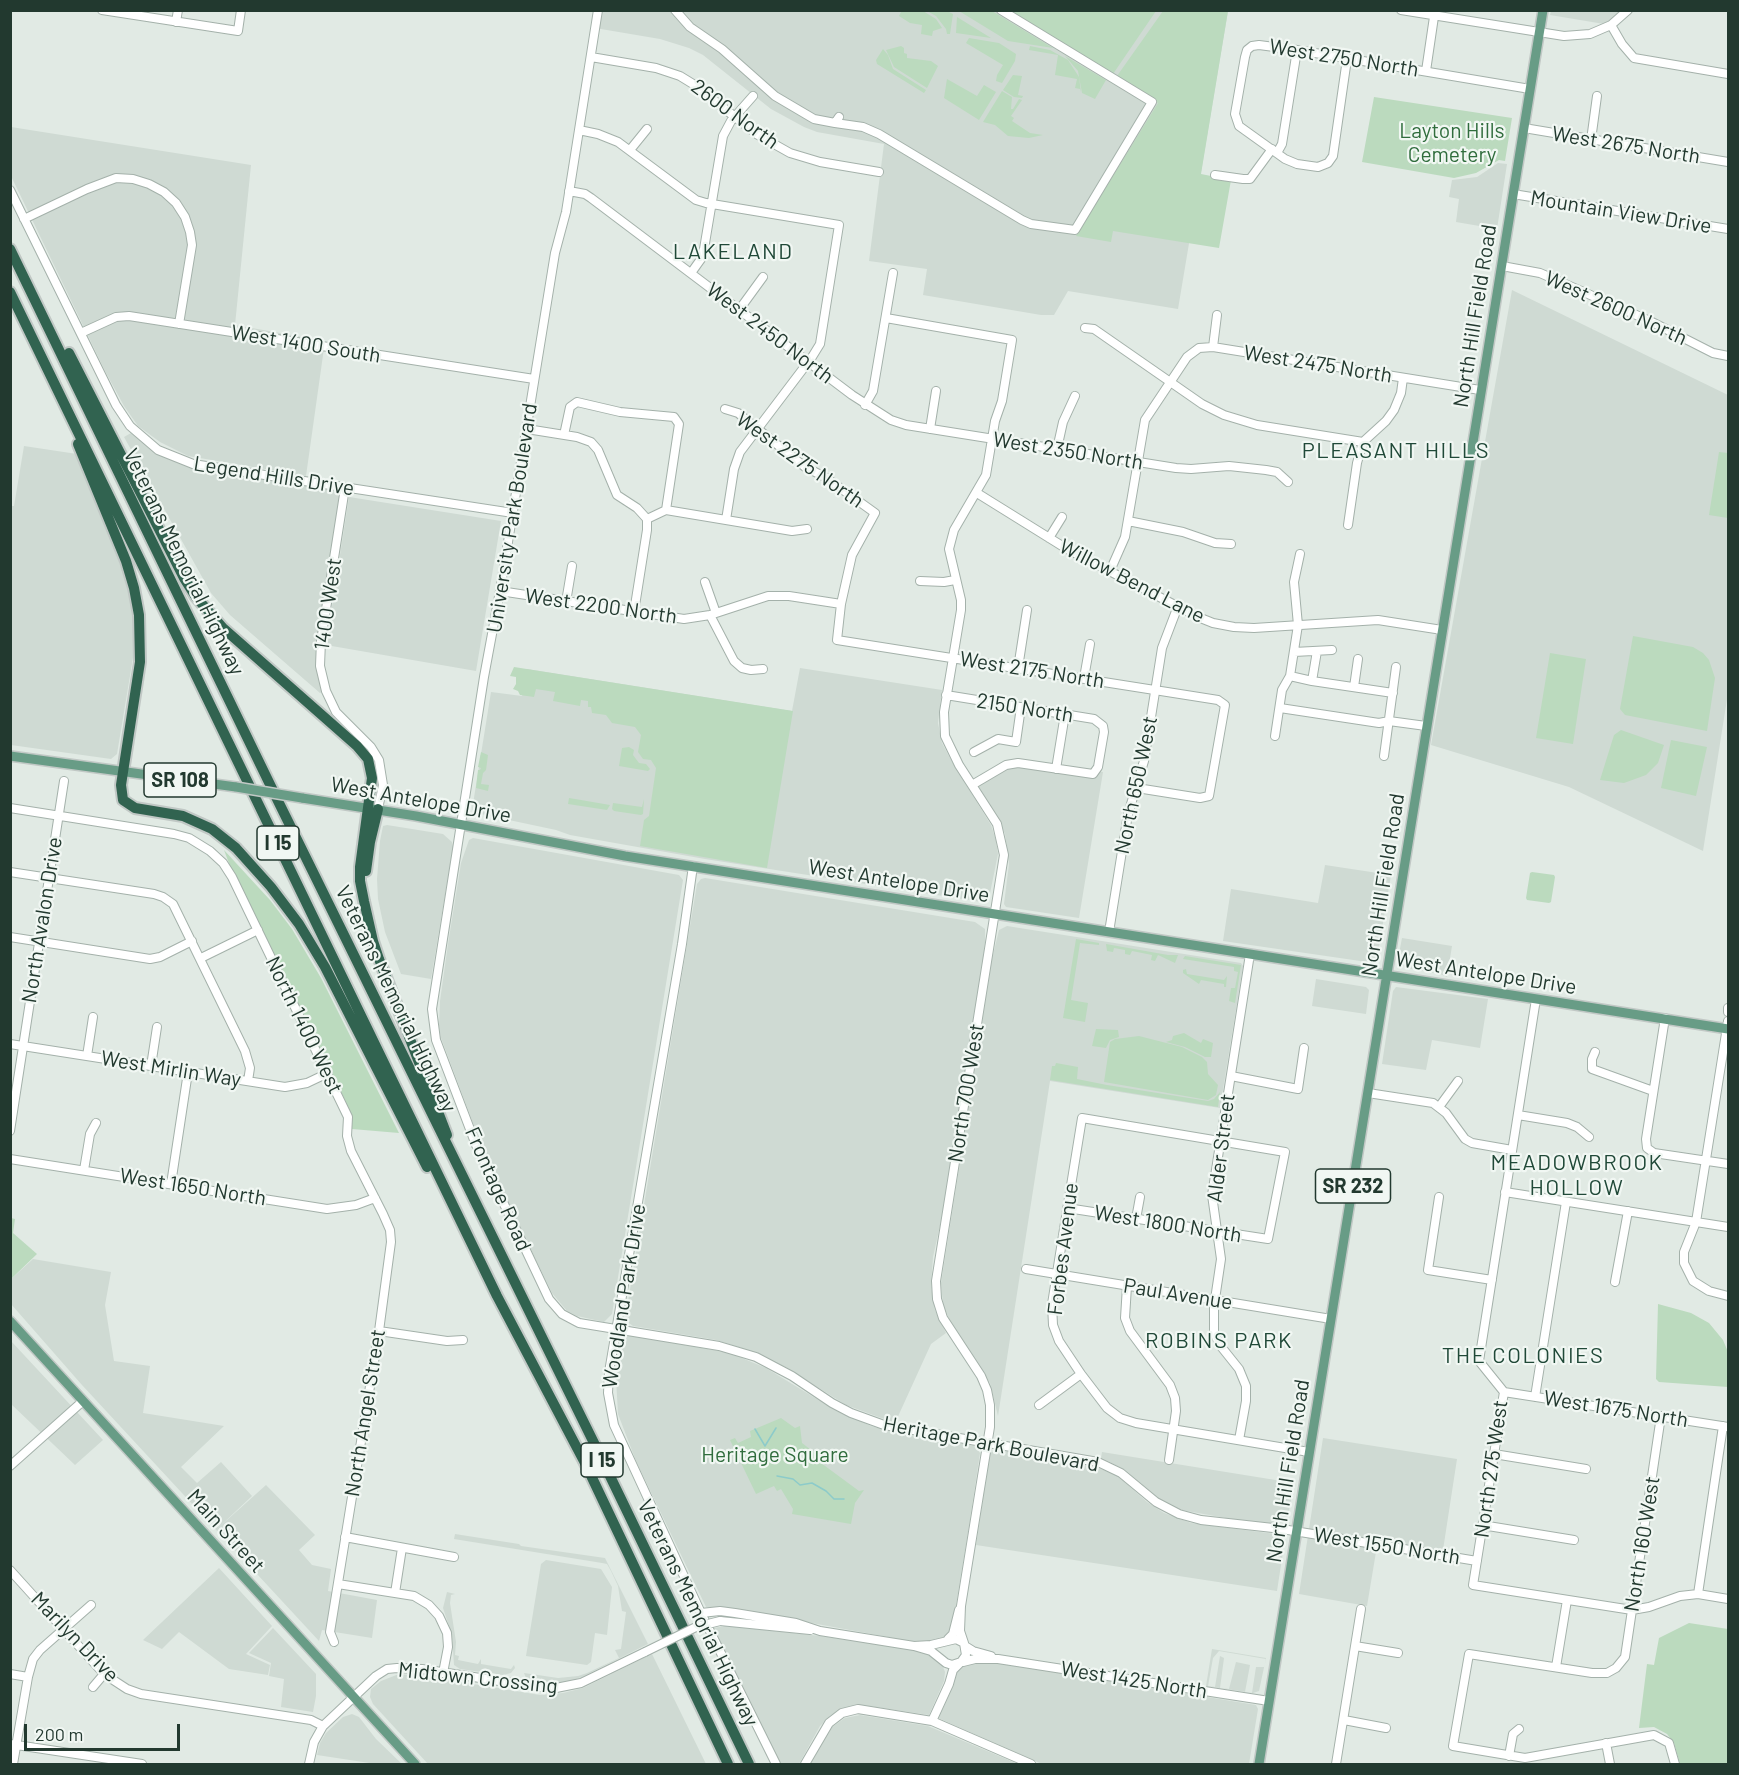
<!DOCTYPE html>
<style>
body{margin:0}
#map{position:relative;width:1739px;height:1775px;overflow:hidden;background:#e1eae4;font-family:Barlow,sans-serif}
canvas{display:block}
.frame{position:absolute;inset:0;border:12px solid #22392f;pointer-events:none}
.scale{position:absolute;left:24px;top:1724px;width:156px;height:27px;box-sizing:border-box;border:3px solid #22392f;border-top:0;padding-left:8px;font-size:18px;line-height:21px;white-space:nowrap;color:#22392f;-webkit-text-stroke:4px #f1f7f3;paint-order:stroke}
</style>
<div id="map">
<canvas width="1739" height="1775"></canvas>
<div class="frame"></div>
<div class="scale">200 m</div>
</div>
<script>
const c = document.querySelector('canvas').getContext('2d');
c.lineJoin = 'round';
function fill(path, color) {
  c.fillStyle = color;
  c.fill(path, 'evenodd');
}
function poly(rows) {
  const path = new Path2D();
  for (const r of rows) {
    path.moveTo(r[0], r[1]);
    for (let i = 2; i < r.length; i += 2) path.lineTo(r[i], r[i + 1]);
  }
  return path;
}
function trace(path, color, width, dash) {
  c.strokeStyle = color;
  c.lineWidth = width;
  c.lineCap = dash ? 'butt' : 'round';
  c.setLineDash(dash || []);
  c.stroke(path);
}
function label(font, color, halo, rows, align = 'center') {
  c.font = font + ' Barlow,sans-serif';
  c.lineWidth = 4.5;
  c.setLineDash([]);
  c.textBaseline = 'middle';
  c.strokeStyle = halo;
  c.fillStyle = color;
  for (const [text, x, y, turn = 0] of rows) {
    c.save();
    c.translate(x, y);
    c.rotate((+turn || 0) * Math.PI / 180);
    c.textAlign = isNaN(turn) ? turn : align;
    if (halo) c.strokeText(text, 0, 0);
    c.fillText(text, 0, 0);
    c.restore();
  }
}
fill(poly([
 [598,10,1228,11,1178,309,1068,291,1054,315,1041,315,923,295,927,269,869,261,884,144,817,132,804,127,771,109,703,55,689,48,660,39,595,28],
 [1551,11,1622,11,1604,24,1550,15],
 [11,127,251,165,235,325,325,341,306,476,188,456,160,442,138,426,124,406,105,371,11,176],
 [1498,163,1507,164,1497,229,1456,222,1459,199,1449,197,1452,180,1477,177],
 [1512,290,1728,395,1728,693,1703,851,1569,787,1431,745],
 [131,433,159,454,190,467,340,492,341,496,317,645,316,667,322,692,320,693,230,615,211,593,124,437],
 [24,446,77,454,115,549,129,591,133,616,133,658,117,754,111,759,11,745,10,506,14,506],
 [349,497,501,521,476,671,326,645],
 [800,668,942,690,938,723,942,743,952,762,991,825,996,840,998,854,988,903,705,859,570,835,556,830,476,813,472,810,491,692,522,696,527,669,792,711],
 [1014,759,1103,772,1079,918,1006,907,1004,904,1009,864,1005,834,998,818,974,780,1002,762],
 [387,825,443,834,452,842,453,847,431,979,401,974,385,932,378,899,377,879,380,841,383,826],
 [473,838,679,875,683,880,612,1314,604,1322,577,1316,567,1311,552,1293,485,1155,441,1038,439,1026,440,1001,448,944,461,863,469,840],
 [1325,865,1391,875,1377,959,1374,963,1223,941,1231,889,1318,903],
 [705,878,975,922,985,929,985,943,982,968,941,1221,933,1257,931,1286,935,1310,946,1333,931,1344,895,1423,846,1405,787,1368,751,1351,716,1340,633,1326,625,1320,697,884,701,879],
 [1007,926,1241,963,1243,966,1220,1108,1050,1081,998,1416,990,1383,951,1323,943,1305,941,1283,992,959,999,930],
 [1402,938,1452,946,1447,977,1440,974,1405,968,1398,959],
 [1316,979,1366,987,1369,990,1366,1014,1312,1006],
 [1396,987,1488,999,1480,1048,1432,1040,1426,1070,1382,1064,1393,991],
 [33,1259,111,1272,105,1305,114,1361,150,1366,143,1413,224,1426,181,1467,197,1483,221,1462,252,1496,217,1529,266,1485,315,1535,299,1550,312,1565,331,1569,328,1591,377,1600,372,1638,322,1630,319,1641,82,1385,11,1304,10,1280],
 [629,1335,730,1353,766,1368,825,1404,871,1426,893,1432,975,1446,980,1453,970,1520,952,1630,945,1639,921,1643,784,1618,706,1607,636,1461,618,1414,616,1378,622,1340],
 [11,1341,103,1440,75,1465,11,1404],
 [1323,1438,1457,1459,1443,1550,1378,1540,1367,1606,1299,1594],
 [996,1450,1077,1462,1104,1470,1119,1477,1147,1502,1164,1513,1191,1523,1283,1535,1285,1539,1277,1591,976,1545,990,1453],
 [1102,1452,1294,1483,1287,1522,1283,1524,1243,1521,1181,1510,1159,1499,1124,1469,1101,1458],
 [455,1534,519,1544,521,1546,605,1558,648,1644,586,1675,572,1681,552,1683,526,1678,524,1673,558,1678,578,1676,587,1673,619,1658,615,1650,621,1649,626,1612,622,1611,618,1586,611,1571,607,1564,602,1563,454,1539],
 [546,1560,601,1569,612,1587,607,1635,595,1633,591,1662,587,1665,526,1656,541,1564],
 [219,1568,272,1626,246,1654,270,1665,268,1675,229,1669,179,1632,162,1649,143,1640],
 [447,1592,455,1594,451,1595,450,1603,456,1642,455,1655,459,1656,458,1660,478,1664,481,1659,481,1664,511,1669,514,1665,515,1668,511,1673,503,1675,460,1669,454,1665,452,1635,443,1608],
 [726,1626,821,1636,926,1652,941,1662,945,1672,944,1681,929,1715,862,1705,842,1709,830,1716,820,1726,799,1764,779,1764,713,1628],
 [273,1628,316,1674,316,1696,313,1712,281,1707,284,1679,269,1676,271,1663,249,1653],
 [1212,1649,1266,1658,1259,1691,1253,1693,1206,1686],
 [1219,1651,1266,1659,1264,1667,1256,1667,1252,1693,1245,1692,1250,1665,1236,1662,1229,1689,1220,1688,1224,1658,1220,1656,1215,1687,1208,1686,1213,1658],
 [652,1654,706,1764,428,1764,373,1704,370,1697,371,1689,381,1681,399,1674,431,1677,540,1695,563,1693,583,1688],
 [987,1661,1256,1705,1258,1709,1249,1764,1042,1764,938,1718,954,1674,960,1666,966,1663],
 [352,1714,359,1717,376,1739,402,1764,376,1764,317,1755,320,1743,326,1733,343,1717],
 [860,1715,928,1726,1018,1764,810,1764,832,1727,845,1718]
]), '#cfdad3');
fill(poly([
 [899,11,923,11,936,19,942,28,933,31,932,36,921,34,922,25,910,23,899,16,901,12],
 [927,11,947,11,953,14,950,34,947,34,946,29,936,16],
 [959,11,992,11,1053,48,1008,41],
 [1009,11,1156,10,1156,11,1113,74],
 [1163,11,1228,11,1201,174,1231,180,1219,248,1113,231,1111,242,1076,236,1158,103,1117,76],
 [957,17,991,38,956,33],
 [969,38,999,43,1016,54,1015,61,1002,83,996,81,997,75,1003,65,966,43],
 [901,46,904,48,904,53,907,54,907,58,931,61,938,66,927,88,894,67,886,50],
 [1030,46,1050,50,1068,60,1079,77,1081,92,1080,89,1075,88,1077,79,1055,75,1058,55,1029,50],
 [883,49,888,55,893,69,926,90,924,93,877,64,876,60],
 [1065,56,1106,80,1095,99,1082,93,1078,71],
 [1013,75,1022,76,1018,95,1023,96,1022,98,1014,97,1003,90],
 [947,79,977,96,984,85,996,92,979,120,944,98],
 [1002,91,1012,97,1011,109,1013,109,1019,99,1022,100,1011,116,1014,118,1012,121,1030,133,1043,135,1029,138,1008,136,995,125,983,122],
 [1374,97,1512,118,1505,161,1499,160,1476,173,1454,178,1362,162],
 [1719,452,1728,453,1728,518,1709,515],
 [1633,636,1693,647,1703,653,1709,660,1715,678,1707,731,1625,715,1620,709],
 [1550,653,1586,659,1573,744,1536,738],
 [514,667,793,711,767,868,640,846,644,820,649,816,656,768,651,760,643,759,638,752,641,735,635,727,612,723,606,715,592,713,591,707,588,707,588,701,581,700,580,706,553,701,555,692,536,689,534,697,520,695,518,691,513,689,516,684,516,677,510,676],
 [1621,730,1664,745,1658,763,1646,775,1624,783,1600,780,1614,735],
 [1671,740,1707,747,1696,796,1661,788],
 [629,747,634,750,633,755,639,763,646,764,650,769,648,771,619,766,622,748],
 [481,752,488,755,486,770,483,773,481,784,489,785,488,791,476,788,478,770,480,770,481,768,478,767],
 [569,798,581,800,610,805,607,810,568,804],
 [644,799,643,814,641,815,614,811,612,809,613,803,642,807],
 [224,850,270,900,292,929,321,978,399,1133,352,1129,352,1116,339,1087,230,866],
 [1532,872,1554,875,1555,877,1551,902,1549,903,1527,900,1526,898,1530,873],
 [1076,939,1099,943,1099,945,1080,943,1071,1000,1088,1003,1085,1022,1063,1018],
 [1106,944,1168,955,1178,955,1175,963,1158,955,1155,961,1151,960,1152,955,1132,951,1130,955,1125,954,1125,950,1114,948,1113,952,1107,951],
 [1185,956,1241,965,1235,1003,1229,1001,1231,988,1235,988,1238,972,1234,971,1234,967,1183,959],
 [1186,969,1187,974,1224,980,1227,976,1226,987,1224,987,1224,984,1201,980,1199,984,1183,973,1183,970],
 [1096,1029,1118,1030,1119,1037,1110,1040,1106,1048,1092,1046],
 [1184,1033,1201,1043,1203,1039,1213,1043,1211,1057,1205,1057,1185,1047,1166,1042,1172,1040,1173,1036],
 [1139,1036,1182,1047,1202,1057,1207,1062,1208,1074,1218,1085,1216,1095,1208,1100,1104,1082,1110,1042,1115,1039],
 [1056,1063,1078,1067,1077,1079,1107,1085,1208,1101,1214,1099,1220,1092,1218,1107,1050,1080,1052,1066,1055,1066],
 [11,1218,15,1219,13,1233,37,1254,11,1279],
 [1658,1304,1691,1313,1709,1323,1723,1340,1728,1352,1728,1387,1659,1382,1656,1379],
 [781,1418,795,1428,800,1426,802,1443,823,1459,821,1463,859,1491,864,1490,855,1503,851,1524,792,1514,793,1509,781,1489,777,1491,774,1486,756,1494,730,1440,735,1438,738,1443,751,1437,750,1431],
 [1689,1623,1728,1629,1728,1764,1680,1764,1674,1743,1667,1734,1654,1727,1639,1728,1647,1664,1654,1665,1659,1638]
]), '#bbdabe');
trace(poly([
 [755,1429,765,1446],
 [765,1446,776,1428],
 [777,1476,793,1479,800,1485,812,1483,826,1491,834,1499,844,1499]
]), '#8ccbca', 1.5);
const minor = poly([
 [102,10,238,31,241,10],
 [598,10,566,212,555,253,500,591,484,677,432,1009,436,1040,476,1145,549,1299,562,1314,579,1323,719,1346,756,1357,792,1376,832,1403,851,1413,884,1425,1098,1462,1121,1473,1156,1502,1179,1514,1201,1520,1282,1529,1477,1561],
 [675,10,690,27,722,49,775,96,814,119,835,123,839,117],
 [1401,10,1564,36,1590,34,1611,25,1628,10],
 [176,22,178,10],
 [1611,25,1622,44,1634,58,1728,74],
 [591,57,656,68,680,76,693,84,758,135,790,153,820,162,879,172],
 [1347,59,1333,156,1328,163,1318,167,1297,164,1285,159,1239,126,1235,114,1245,57,1247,50,1252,46,1259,45,1297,50,1530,89],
 [1426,71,1435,10],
 [835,123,863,127,879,134,1022,220,1031,224,1075,230,1152,102,1001,10],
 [1524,128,1728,162],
 [579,130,598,134,618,142,696,200,706,203,839,225,820,344,812,357,740,452,734,469,726,520],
 [1591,140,1597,96],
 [630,150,647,129],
 [1277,153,1282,144,1297,50],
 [1215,175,1243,179,1250,179,1272,149],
 [10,190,116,405,130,426,158,450,193,464,513,513],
 [569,191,585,194,591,198,852,395,891,420,906,425,1176,468,1191,469,1229,466,1266,470,1277,472,1288,482],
 [1513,194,1728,229],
 [24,219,87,189,116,178,133,179,149,184,164,192,176,203,185,217,190,232,192,245,179,324],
 [1502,266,1540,273,1650,321,1713,353,1728,356],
 [691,273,701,259,704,249,723,136,731,121,753,96],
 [739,310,763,277],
 [886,318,1012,340,1002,401,995,421,986,475,954,530,949,549,961,600,961,610,944,712,945,736,959,765,997,824,1004,855,936,1281,937,1299,943,1318,981,1376,987,1390,990,1405,990,1427,961,1606,960,1631,964,1643],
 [1085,328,1094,329,1202,404,1224,415,1257,425,1363,442],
 [81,333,116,317,129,316,534,379],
 [1213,347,1217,315],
 [865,405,873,391,893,273],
 [725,409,738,413,805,467,825,477,875,513,852,555,841,604,837,640,1218,700,1225,705,1209,796,1200,798,1137,788],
 [527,429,577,437,591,442,598,450,617,495,637,508,647,519],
 [930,429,936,391],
 [564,435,570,407,577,402,620,412,674,417,679,424,666,510],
 [1057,449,1063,422,1075,396],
 [345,488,321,641,320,666,326,691,336,712,371,747,379,760,383,785,378,809],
 [977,493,1067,549,1198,617,1213,623,1234,627,1254,628,1378,620,1442,630],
 [647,519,666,510,792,531,807,529],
 [1128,521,1183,532,1215,543,1231,544],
 [1348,525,1357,463,1363,442,1386,421,1394,410,1401,393,1403,378],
 [1049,538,1062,517],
 [1110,571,1125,537,1145,420,1187,357,1199,348,1213,347,1480,390],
 [920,581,944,582,955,580],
 [705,582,716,613],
 [500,591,684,619,710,615,768,596,789,596,841,604],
 [566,602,572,566],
 [634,612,647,530,647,519],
 [710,615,734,661,742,668,751,670,763,669],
 [1294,652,1332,650],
 [1018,668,1027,610],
 [1290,676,1312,681,1393,693],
 [1084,678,1090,644],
 [1312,681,1317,651],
 [1354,687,1358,659],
 [946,695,1094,719,1103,726,1104,732,1098,767,1093,774,1018,763,1006,765,972,785],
 [1280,708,1379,723,1389,721,1426,726],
 [1275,736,1282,690,1290,676,1298,625,1294,582,1300,554],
 [974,752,998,739,1016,742,1021,707],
 [1384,756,1396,667],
 [1056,769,1065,714],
 [10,808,174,834,189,838,210,851,223,863,232,877,348,1117,347,1136,351,1151,383,1214,390,1230,391,1242,379,1331,330,1632,334,1642],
 [693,866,682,944,609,1372,608,1393,614,1425,701,1613,776,1764],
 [10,872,154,894,163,897,173,904,245,1051,250,1068,248,1081],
 [1109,932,1128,814,1144,761,1162,648,1178,606],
 [10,937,150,959,160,957,192,941],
 [201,958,258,930],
 [1536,999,1479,1361,1504,1392,1473,1585,1632,1610,1649,1607,1680,1596,1698,1594,1728,1599],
 [1728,1008,1728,1012],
 [1665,1018,1646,1139,1647,1148,1654,1153,1728,1164],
 [1728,1021,1696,1222,1684,1252,1684,1263,1693,1281,1709,1291,1728,1296],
 [10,1044,285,1087,307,1083,328,1073],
 [1595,1052,1592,1059,1592,1069,1653,1091],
 [87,1056,93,1017],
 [151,1066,157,1027],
 [1231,1076,1298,1089,1304,1048],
 [1368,1093,1433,1103,1446,1113,1465,1139,1472,1143,1512,1150],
 [1439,1107,1458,1081],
 [1518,1115,1567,1123,1577,1127,1589,1137],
 [10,1131,64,781],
 [10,1159,327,1209,356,1205,375,1198],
 [84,1170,90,1134,96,1123],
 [171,1184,188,1072],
 [1505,1192,1728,1227],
 [1439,1197,1428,1270,1492,1280],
 [1067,1208,1268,1239,1285,1152,1082,1118,1068,1204,1052,1304,1053,1325,1059,1341,1081,1374,1107,1408,1120,1418,1136,1423,1309,1452],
 [1136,1219,1140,1197],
 [1026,1269,1331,1319],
 [1615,1282,1628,1211],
 [1127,1286,1125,1318,1130,1331,1170,1385,1175,1398,1176,1411,1169,1460],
 [379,1331,447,1341,463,1340],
 [1504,1392,1728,1427],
 [1535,1397,1566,1202],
 [1039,1405,1081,1374],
 [1661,1416,1625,1657,1616,1668,1607,1673,1592,1673,1469,1654,1453,1746,1525,1758,1654,1735,1669,1743,1675,1764],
 [1239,1440,1246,1401,1246,1386,1239,1369,1219,1344,1214,1332,1214,1306,1221,1259,1212,1195,1250,954],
 [1494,1454,1586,1469],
 [10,1466,83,1401],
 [1482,1525,1574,1540],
 [345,1537,454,1557],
 [10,1570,104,1674,127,1689,141,1694,311,1720,323,1726],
 [338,1584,414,1596,429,1605,439,1616,447,1633,448,1647,443,1673],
 [395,1593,402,1548],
 [1698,1594,1723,1426],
 [701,1613,720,1611,735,1613,796,1623,820,1631,914,1646,931,1651,946,1663,952,1665,961,1662,966,1655,964,1643,956,1639,931,1645,914,1646],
 [720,1621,810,1630],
 [948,1639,953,1634,959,1610],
 [965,1646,973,1651,991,1656],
 [1355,1646,1398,1653],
 [963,1662,975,1659,998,1659,1269,1701],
 [1556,1667,1567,1600],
 [10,1674,28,1677],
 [93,1687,104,1674],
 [1344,1720,1386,1728],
 [932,1721,949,1684,953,1670,959,1664],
 [1606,1743,1610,1764],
 [10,1744,142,1764],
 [1509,1756,1513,1734,1519,1729],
 [13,1764,28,1677,33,1659,40,1650,91,1605],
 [309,1764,314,1742,323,1726,376,1676,387,1669,397,1668,422,1669,538,1687,556,1688,581,1683,645,1652],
 [805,1764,829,1723,842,1713,858,1709,932,1721,1031,1764],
 [1336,1764,1361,1609]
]);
const major = poly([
 [10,756,236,787],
 [302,798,416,816,625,856,1728,1029],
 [10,1321,415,1764],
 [1259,1764,1543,10]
]);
const highway = poly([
 [10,249,279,803,595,1445,749,1764],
 [10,292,497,1296,586,1465,728,1764],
 [69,353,184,578,196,597,223,628,357,746,368,759,372,778,360,867,360,881,364,901,373,941,379,959,447,1135],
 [78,444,126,561,134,588,139,615,140,662,121,785,123,800,135,808,183,816,212,829,236,848,271,887,299,924,325,967,427,1167],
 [366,871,370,842,378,809]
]);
trace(minor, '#a4b1aa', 10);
trace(major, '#c1c8c5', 12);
trace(highway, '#c1c8c5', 14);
trace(minor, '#fff', 8);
trace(major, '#689c86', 9);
trace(highway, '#316350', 10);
const minorBridge = poly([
 [645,1652,696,1627,720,1621]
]);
const majorBridge = poly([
 [236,787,302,798]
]);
trace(minorBridge, '#a4b1aa', 10, []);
trace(majorBridge, '#c1c8c5', 12, []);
trace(minorBridge, '#fff', 8);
trace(majorBridge, '#689c86', 9);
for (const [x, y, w] of [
 [180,780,72],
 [278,843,42],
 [1353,1186,75],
 [602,1460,42]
]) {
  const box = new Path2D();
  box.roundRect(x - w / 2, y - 17, w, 34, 4.5);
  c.fillStyle = '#f1f7f3';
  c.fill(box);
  trace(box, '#22392f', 1.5);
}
label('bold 20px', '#22392f', null, [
 ["SR 108",180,780],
 ["I 15",278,843],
 ["SR 232",1353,1186],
 ["I 15",602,1460]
]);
label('21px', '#22392f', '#f1f7f3', [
 ["West 2750 North",1344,58,9],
 ["2600 North",735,114,36],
 ["West 2675 North",1626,145,9],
 ["Mountain View Drive",1621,212,9],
 ["West 2600 North",1616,308,24],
 ["North Hill Field Road",1475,316,-81],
 ["West 2450 North",770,333,37],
 ["West 1400 South",306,344,9],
 ["West 2475 North",1318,364,9],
 ["West 2350 North",1068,451,9],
 ["West 2275 North",800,460,35],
 ["Legend Hills Drive",274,476,9],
 ["University Park Boulevard",512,518,-81],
 ["Veterans Memorial Highway",184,562,64],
 ["Willow Bend Lane",1132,581,27],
 ["1400 West",328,604,-82],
 ["West 2200 North",601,606,8],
 ["West 2175 North",1032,670,9],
 ["2150 North",1025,708,9],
 ["North 650 West",1136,785,-78],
 ["West Antelope Drive",421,800,10],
 ["West Antelope Drive",899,881,9],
 ["North Hill Field Road",1383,885,-81],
 ["North Avalon Drive",42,920,-81],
 ["West Antelope Drive",1486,973,9],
 ["Veterans Memorial Highway",396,999,64],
 ["North 1400 West",304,1025,64],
 ["West Mirlin Way",171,1069,9],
 ["North 700 West",966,1093,-81],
 ["Alder Street",1221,1148,-83],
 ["West 1650 North",193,1187,9],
 ["Frontage Road",498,1189,66],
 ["West 1800 North",1168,1224,9],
 ["Forbes Avenue",1063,1249,-83],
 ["Paul Avenue",1178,1294,9],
 ["Woodland Park Drive",624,1296,-81],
 ["West 1675 North",1616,1409,9],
 ["North Angel Street",365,1413,-81],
 ["Heritage Park Boulevard",991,1444,11],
 ["North 275 West",1491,1469,-82],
 ["North Hill Field Road",1288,1471,-81],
 ["Main Street",226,1531,48],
 ["North 160 West",1642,1544,-81],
 ["West 1550 North",1387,1546,9],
 ["Veterans Memorial Highway",698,1613,64],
 ["Marilyn Drive",75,1637,46],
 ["Midtown Crossing",478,1678,6],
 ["West 1425 North",1134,1680,9]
]);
label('21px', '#306d3d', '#f1f7f3', [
 ["Layton Hills",1452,131],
 ["Cemetery",1452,155],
 ["Heritage Square",775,1455]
]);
c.letterSpacing = '1.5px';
label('22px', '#204938', '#f1f7f3', [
 ["LAKELAND",733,252],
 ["PLEASANT HILLS",1396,451],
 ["MEADOWBROOK",1577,1163],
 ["HOLLOW",1577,1188],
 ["ROBINS PARK",1219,1341],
 ["THE COLONIES",1523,1356]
]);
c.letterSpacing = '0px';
</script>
